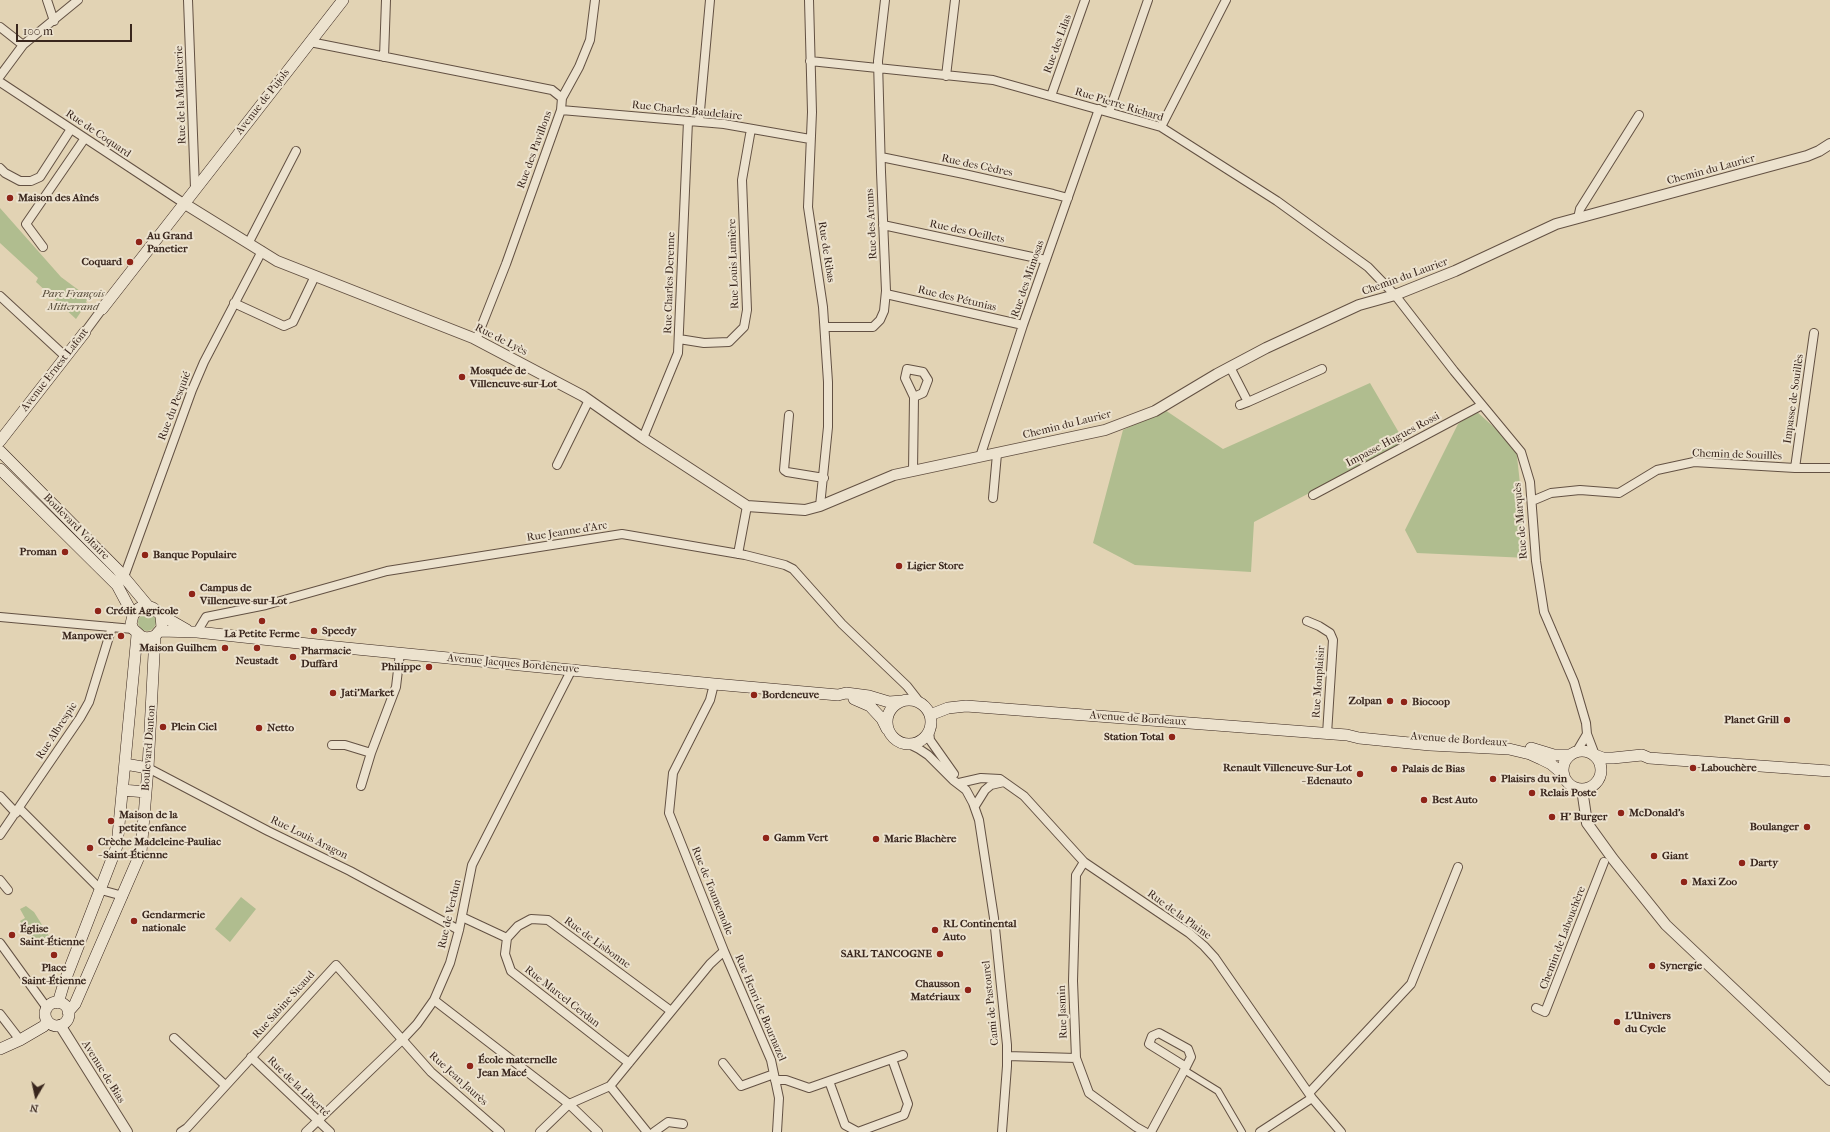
<!DOCTYPE html>
<meta charset="utf-8">
<style>
body{margin:0}
#map{position:relative;width:1830px;height:1132px;overflow:hidden;background:#e2d3b4;font-family:"IM FELL French Canon",serif}
canvas{display:block}
.north{position:absolute;left:16px;top:1076px;width:40px;height:40px;-webkit-text-stroke:3px #ece2ce;paint-order:stroke;rotate:189deg;font-size:11px;font-weight:700;line-height:16px;text-align:center;color:#39261d}
.north::after{content:'';display:block;margin:auto;width:14px;height:18px;background:#39261d;clip-path:polygon(50% 0,100% 100%,50% 72%,0 100%)}
.scale{position:absolute;left:16px;top:24px;width:116px;height:18px;box-sizing:border-box;border:2px solid #39261d;border-top:0;padding-left:5px;font-size:12px;line-height:14px;white-space:nowrap;color:#39261d;-webkit-text-stroke:3px #ece2ce;paint-order:stroke}
</style>
<div id="map">
<canvas width="1830" height="1132"></canvas>
<div class="north">N</div>
<div class="scale">100 m</div>
</div>
<script>
const c = document.querySelector('canvas').getContext('2d');
c.lineJoin = 'round';
function fill(path, color) {
  c.fillStyle = color;
  c.fill(path, 'evenodd');
}
function poly(rows) {
  const path = new Path2D();
  for (const r of rows) {
    if (r.length === 3) {
      path.moveTo(r[0] + r[2], r[1]);
      path.arc(r[0], r[1], r[2], 0, 2 * Math.PI);
      continue;
    }
    path.moveTo(r[0], r[1]);
    for (let i = 2; i < r.length; i += 2) path.lineTo(r[i], r[i + 1]);
  }
  return path;
}
function trace(path, color, width, dash) {
  c.strokeStyle = color;
  c.lineWidth = width;
  c.lineCap = dash ? 'butt' : 'round';
  c.setLineDash(dash || []);
  c.stroke(path);
}
function label(font, color, halo, rows, align = 'center') {
  c.font = font + ' "IM FELL French Canon",serif';
  c.lineWidth = 4;
  c.setLineDash([]);
  c.textBaseline = 'middle';
  c.strokeStyle = halo;
  c.fillStyle = color;
  for (const [text, x, y, turn = 0] of rows) {
    c.save();
    c.translate(x, y);
    c.rotate((+turn || 0) * Math.PI / 180);
    c.textAlign = isNaN(turn) ? turn : align;
    if (halo) c.strokeText(text, 0, 0);
    c.fillText(text, 0, 0);
    c.restore();
  }
}
fill(poly([
 [0,208,61,277,88,297,86,302,87,303,76,319,36,282,38,278,0,243],
 [1370,383,1405,443,1254,522,1251,572,1135,565,1093,543,1123,430,1165,410,1223,449],
 [1476,411,1516,447,1528,558,1417,553,1405,530,1458,424],
 [147,622,9],
 [241,897,256,909,230,942,215,929],
 [26,906,34,912,49,936,36,945,20,921,25,918,20,909]
]), '#b0bd8f');
const pedestrian = poly([
 [1184,1070,1218,1091,1242,1132]
]);
const minor = poly([
 [47,0,54,21],
 [188,0,195,188],
 [809,0,812,112,808,207,823,307,828,382,828,427,820,506],
 [0,27,23,45],
 [310,42,552,90,562,98,561,110,506,264,476,340],
 [384,57,386,0],
 [810,61,993,80,1161,127,1277,201,1368,267,1395,295,1454,371,1521,452,1530,482,1536,561,1544,612,1574,682,1586,723,1587,734,1595,755],
 [0,76,23,45,78,0],
 [946,76,955,0],
 [0,82,185,204],
 [1051,96,1085,0],
 [562,98,579,67,590,40,595,0],
 [561,110,724,124,810,139],
 [1109,112,1148,0],
 [699,122,710,0],
 [1161,127,1226,0],
 [881,157,964,174,1053,194,1068,198],
 [0,168,5,173,20,181,31,181,40,177,71,129],
 [1578,218,1580,209,1639,115],
 [883,225,1046,260],
 [249,242,296,151],
 [43,247,26,224,85,138],
 [886,294,1023,325],
 [0,296,66,357],
 [234,303,284,326,293,322,315,276],
 [825,327,873,327,880,320,884,311,886,291,881,172,878,61,885,0],
 [85,332,102,309],
 [679,339,704,343,729,342,744,327,747,310,742,180,751,129],
 [1230,367,1248,402,1322,369],
 [1240,405,1248,402],
 [789,415,784,470,787,472,824,478],
 [643,438,678,353,688,121],
 [980,457,1023,325,1099,109],
 [557,465,589,400],
 [1795,468,1814,333],
 [913,471,914,397,905,378,907,369,923,372,928,380,923,393,914,397],
 [1313,495,1482,405],
 [993,498,997,454],
 [1532,501,1551,493,1580,490,1619,493,1657,470,1694,462,1795,468,1830,468],
 [738,554,747,506],
 [124,577,192,390,204,362,262,251],
 [0,617,133,629],
 [1307,621,1319,626,1330,633,1333,640,1327,734],
 [197,632,206,617,266,605,387,571,622,534,745,555,785,565,793,569,842,624,907,686,921,704],
 [929,731,930,740,954,774],
 [909,744,919,749,928,755,953,780,966,790,973,803,979,820,994,918,1007,1045,1007,1066,1002,1132],
 [332,745,345,745,371,753,396,687,400,653],
 [1577,751,1587,734],
 [148,768,268,831,350,871,459,930],
 [959,783,981,778,1000,779,1024,796,1084,862,1189,933,1204,946,1215,958,1312,1098,1341,1132],
 [361,786,371,753],
 [0,796,16,813],
 [975,806,985,790,991,785,1004,782],
 [19,808,101,890,123,896],
 [0,835,80,718,89,702,112,627],
 [1084,862,1076,875,1073,981,1076,1058,1089,1093,1136,1127,1145,1132],
 [0,880,8,890],
 [462,917,507,938,505,954,511,971,629,1063],
 [507,938,518,926,531,919,548,920,671,1011],
 [0,943,47,1008],
 [724,951,771,1060,779,1098,777,1132],
 [434,1000,569,1104,598,1132],
 [1536,1008,1545,1012,1604,862],
 [0,1014,20,1040],
 [174,1038,225,1085],
 [1007,1056,1076,1058],
 [251,1057,330,1132],
 [723,1063,741,1086,774,1074],
 [775,1080,786,1080,809,1088,903,1055],
 [829,1081,845,1125,858,1132,904,1115,908,1104,892,1059],
 [610,1086,647,1132],
 [1309,1093,1411,984,1458,867],
 [181,1132,187,1128,336,965,431,1072,500,1132],
 [306,1132,402,1040,417,1024,434,1000,450,963,459,930,472,865,572,669],
 [540,1132,569,1104,610,1086,710,964,724,951,669,813,673,773,710,700,714,684],
 [654,1132,668,1122,683,1124],
 [1151,1132,1186,1067,1191,1057,1188,1049,1159,1033,1152,1036,1149,1044,1186,1067],
 [1260,1132,1312,1098]
]);
const tertiary = poly([
 [185,204,277,261,473,338,583,396,643,438,747,506,805,510,820,506,894,475,1105,430,1155,411,1217,374,1266,348,1359,305,1395,295,1455,271,1556,224,1807,156,1819,151,1830,144],
 [1582,789,1587,823,1613,859,1666,925,1830,1080],
 [60,1025,127,1132]
]);
const secondary = poly([
 [102,309,343,0],
 [0,441,85,332],
 [0,451,118,570,148,606],
 [0,469,117,585,133,615],
 [161,615,162,628,155,636,147,638,142,637,133,629,131,624,133,615,139,608,148,606,153,608,161,615,187,630],
 [160,631,197,632,336,647,714,684,838,695,846,693,869,696,889,702,902,701],
 [854,699,870,706,882,719,887,729],
 [909,722,22],
 [930,715,948,708,966,706,1347,735,1359,738,1430,745,1509,749,1530,754,1541,759,1551,764,1564,775],
 [1531,748,1554,755,1570,755],
 [1582,770,19],
 [1595,755,1603,758,1613,758,1642,755,1649,758,1830,771],
 [125,764,148,768],
 [122,790,146,792],
 [57,1014,12],
 [58,1003,64,983,117,846,137,635],
 [68,1012,75,1004,141,852,148,768,155,636],
 [0,1049,20,1040,44,1026,47,1021]
]);
trace(pedestrian, '#635143', 8);
trace(minor, '#635143', 10);
trace(tertiary, '#635143', 12);
trace(secondary, '#39261d', 12);
trace(pedestrian, '#ece2ce', 6);
trace(minor, '#ece2ce', 8);
trace(tertiary, '#ece2ce', 10);
trace(secondary, '#ece2ce', 11);
for (const [x, y, r, color] of [
 [10,198,4,"#8f2418"],
 [139,242,4,"#8f2418"],
 [130,262,4,"#8f2418"],
 [462,377,4,"#8f2418"],
 [65,552,4,"#8f2418"],
 [145,555,4,"#8f2418"],
 [899,566,4,"#8f2418"],
 [192,594,4,"#8f2418"],
 [98,611,4,"#8f2418"],
 [262,621,4,"#8f2418"],
 [314,631,4,"#8f2418"],
 [121,636,4,"#8f2418"],
 [225,648,4,"#8f2418"],
 [257,648,4,"#8f2418"],
 [293,657,4,"#8f2418"],
 [429,667,4,"#8f2418"],
 [333,693,4,"#8f2418"],
 [754,695,4,"#8f2418"],
 [1390,701,4,"#8f2418"],
 [1404,702,4,"#8f2418"],
 [1787,720,4,"#8f2418"],
 [163,727,4,"#8f2418"],
 [259,728,4,"#8f2418"],
 [1172,737,4,"#8f2418"],
 [1693,768,4,"#8f2418"],
 [1394,769,4,"#8f2418"],
 [1360,774,4,"#8f2418"],
 [1493,779,4,"#8f2418"],
 [1532,793,4,"#8f2418"],
 [1424,800,4,"#8f2418"],
 [1621,813,4,"#8f2418"],
 [1552,817,4,"#8f2418"],
 [111,821,4,"#8f2418"],
 [1807,827,4,"#8f2418"],
 [766,838,4,"#8f2418"],
 [876,839,4,"#8f2418"],
 [90,848,4,"#8f2418"],
 [1654,856,4,"#8f2418"],
 [1742,863,4,"#8f2418"],
 [1684,882,4,"#8f2418"],
 [134,921,4,"#8f2418"],
 [935,930,4,"#8f2418"],
 [12,935,4,"#8f2418"],
 [940,954,4,"#8f2418"],
 [54,955,4,"#8f2418"],
 [1652,966,4,"#8f2418"],
 [968,990,4,"#8f2418"],
 [1617,1022,4,"#8f2418"],
 [470,1066,4,"#8f2418"]
]) {
  const dot = new Path2D();
  dot.arc(x, y, r, 0, 2 * Math.PI);
  c.fillStyle = color;
  c.fill(dot);
  trace(dot, '#ece2ce', 1.5);
}
label('11px', '#39261d', '#ece2ce', [
 ["Rue des Lilas",1058,44,-70],
 ["Rue de la Maladrerie",181,95,-92],
 ["Avenue de Pujols",263,102,-52],
 ["Rue Pierre Richard",1119,105,17],
 ["Rue Charles Baudelaire",687,111,6],
 ["Rue de Coquard",98,134,34],
 ["Rue des Pavillons",535,150,-70],
 ["Rue des Cèdres",977,166,12],
 ["Chemin du Laurier",1711,170,-15],
 ["Rue des Arums",872,224,-93],
 ["Rue des Oeillets",967,232,12],
 ["Rue de Ribas",826,252,81],
 ["Rue Louis Lumière",734,264,-92],
 ["Chemin du Laurier",1405,277,-20],
 ["Rue des Mimosas",1028,279,-71],
 ["Rue Charles Derenne",670,283,-88],
 ["Rue des Pétunias",957,299,13],
 ["Rue de Lyès",501,340,27],
 ["Avenue Ernest Lafont",55,370,-52],
 ["Impasse de Souillès",1794,399,-82],
 ["Rue du Pesquié",175,406,-69],
 ["Chemin du Laurier",1067,425,-14],
 ["Impasse Hugues Rossi",1393,440,-28],
 ["Chemin de Souillès",1737,455,2],
 ["Rue de Marquès",1521,521,-95],
 ["Boulevard Voltaire",76,527,45],
 ["Rue Jeanne d'Arc",567,532,-9],
 ["Avenue Jacques Bordeneuve",513,664,5],
 ["Rue Monplaisir",1319,682,-86],
 ["Avenue de Bordeaux",1138,719,4],
 ["Rue Albrespic",57,731,-57],
 ["Avenue de Bordeaux",1459,740,4],
 ["Boulevard Danton",149,748,-86],
 ["Rue Louis Aragon",309,838,26],
 ["Rue de Toumemolle",712,891,68],
 ["Rue de Verdun",450,914,-77],
 ["Rue de la Plaine",1179,915,36],
 ["Chemin de Labouchère",1563,938,-69],
 ["Rue de Lisbonne",597,943,36],
 ["Rue Marcel Cerdan",562,997,38],
 ["Cami de Pastourel",991,1003,-96],
 ["Rue Sabine Sicaud",284,1005,-48],
 ["Rue Henri de Bournazel",760,1008,67],
 ["Rue Jasmin",1063,1012,-92],
 ["Avenue de Bias",103,1072,58],
 ["Rue Jean Jaurès",458,1079,42],
 ["Rue de la Liberté",298,1087,44]
]);
label('bold 11px', '#39261d', '#ece2ce', [
 ["Maison des Aînés",18,198],
 ["Au Grand",147,236],
 ["Panetier",147,249],
 ["Coquard",122,262,"right"],
 ["Mosquée de",470,371],
 ["Villeneuve-sur-Lot",470,384],
 ["Proman",57,552,"right"],
 ["Banque Populaire",153,555],
 ["Ligier Store",907,566],
 ["Campus de",200,588],
 ["Villeneuve-sur-Lot",200,601],
 ["Crédit Agricole",106,611],
 ["Speedy",322,631],
 ["La Petite Ferme",262,634,"center"],
 ["Manpower",113,636,"right"],
 ["Maison Guilhem",217,648,"right"],
 ["Pharmacie",301,651],
 ["Duffard",301,664],
 ["Neustadt",257,661,"center"],
 ["Philippe",421,667,"right"],
 ["Jati'Market",341,693],
 ["Bordeneuve",762,695],
 ["Zolpan",1382,701,"right"],
 ["Biocoop",1412,702],
 ["Planet Grill",1779,720,"right"],
 ["Plein Ciel",171,727],
 ["Netto",267,728],
 ["Station Total",1164,737,"right"],
 ["Renault Villeneuve-Sur-Lot",1352,768,"right"],
 ["- Edenauto",1352,781,"right"],
 ["Labouchère",1701,768],
 ["Palais de Bias",1402,769],
 ["Plaisirs du vin",1501,779],
 ["Relais Poste",1540,793],
 ["Best Auto",1432,800],
 ["McDonald's",1629,813],
 ["Maison de la",119,815],
 ["petite enfance",119,828],
 ["H' Burger",1560,817],
 ["Boulanger",1799,827,"right"],
 ["Gamm Vert",774,838],
 ["Marie Blachère",884,839],
 ["Crèche Madeleine-Pauliac",98,842],
 ["- Saint-Étienne",98,855],
 ["Giant",1662,856],
 ["Darty",1750,863],
 ["Maxi Zoo",1692,882],
 ["Gendarmerie",142,915],
 ["nationale",142,928],
 ["RL Continental",943,924],
 ["Auto",943,937],
 ["Église",20,929],
 ["Saint-Étienne",20,942],
 ["SARL TANCOGNE",932,954,"right"],
 ["Synergie",1660,966],
 ["Place",54,968,"center"],
 ["Saint-Étienne",54,981,"center"],
 ["Chausson",960,984,"right"],
 ["Matériaux",960,997,"right"],
 ["L'Univers",1625,1016],
 ["du Cycle",1625,1029],
 ["École maternelle",478,1060],
 ["Jean Macé",478,1073]
], 'left');
label('italic 11px', '#574c3a', '#ece2ce', [
 ["Parc François",73,294],
 ["Mitterrand",73,307]
]);
</script>
